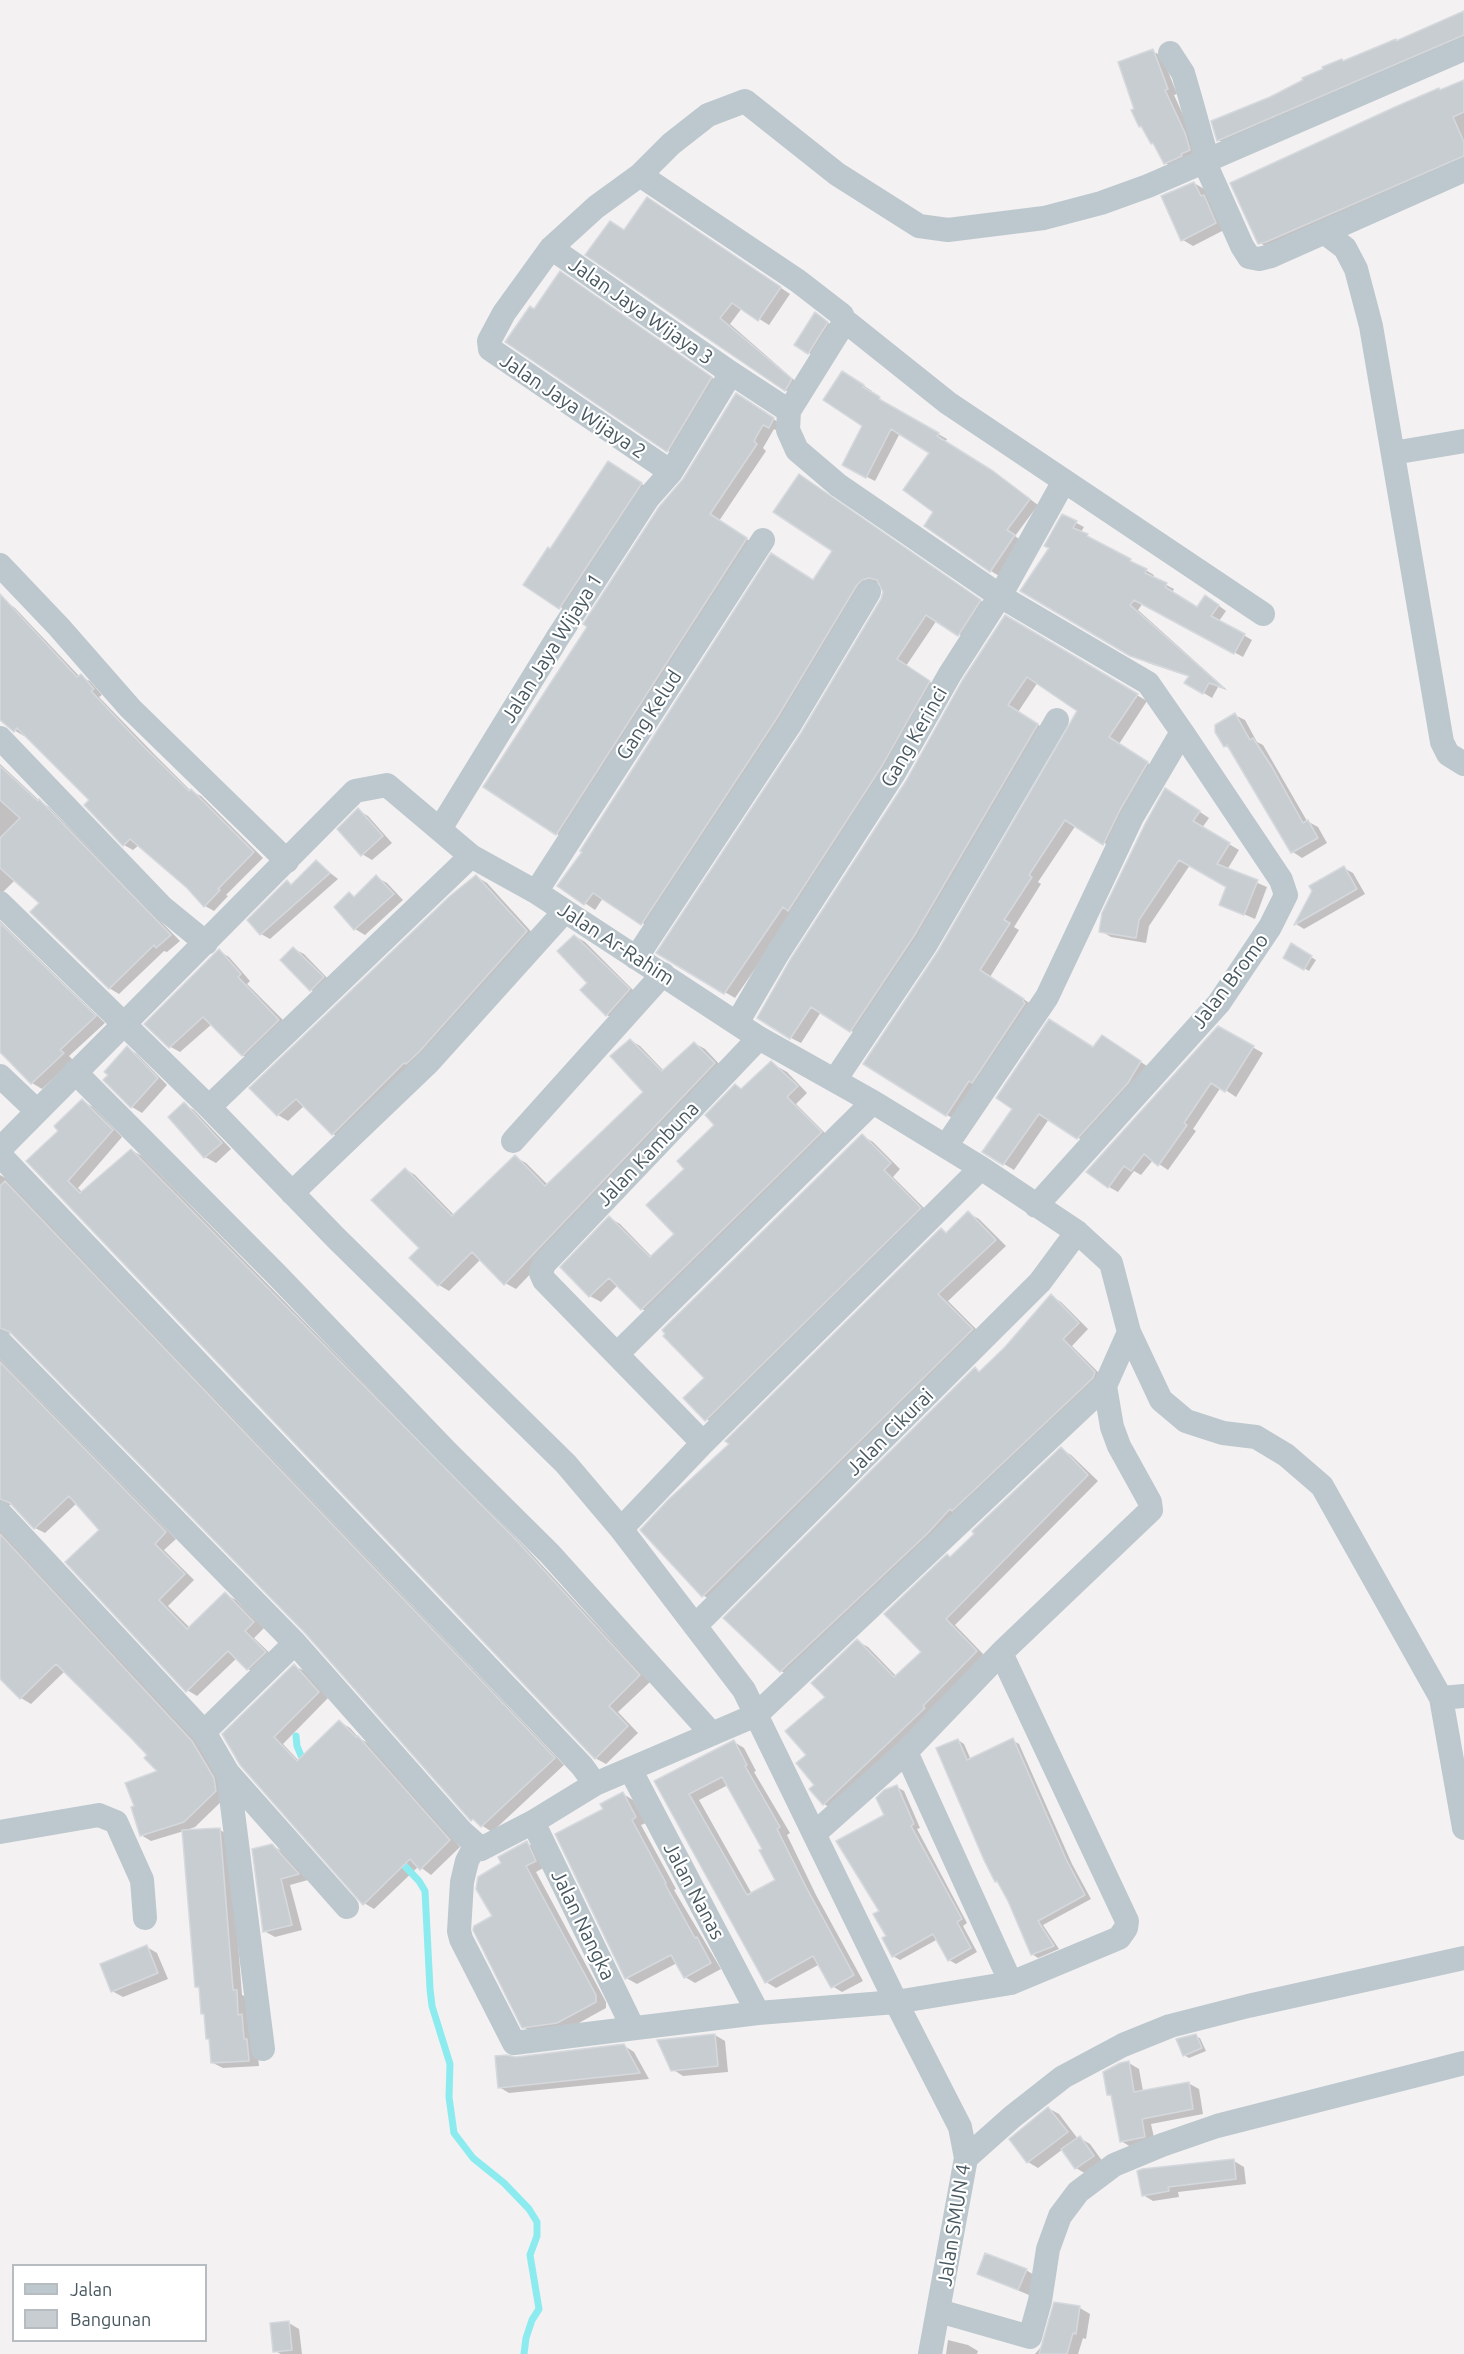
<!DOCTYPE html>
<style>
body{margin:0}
#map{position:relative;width:1464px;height:2354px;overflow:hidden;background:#f4f1f2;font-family:Ubuntu,sans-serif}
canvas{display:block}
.legend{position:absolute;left:12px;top:2264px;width:195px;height:78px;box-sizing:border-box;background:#fff;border:2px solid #b6bcbf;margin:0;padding:8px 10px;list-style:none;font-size:18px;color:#485860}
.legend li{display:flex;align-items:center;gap:12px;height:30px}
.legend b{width:30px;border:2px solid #b6bcbf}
</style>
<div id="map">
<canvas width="1464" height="2354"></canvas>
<ul class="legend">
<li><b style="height:8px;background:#bcc8ce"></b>Jalan</li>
<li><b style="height:16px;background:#c8cdd1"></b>Bangunan</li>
</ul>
</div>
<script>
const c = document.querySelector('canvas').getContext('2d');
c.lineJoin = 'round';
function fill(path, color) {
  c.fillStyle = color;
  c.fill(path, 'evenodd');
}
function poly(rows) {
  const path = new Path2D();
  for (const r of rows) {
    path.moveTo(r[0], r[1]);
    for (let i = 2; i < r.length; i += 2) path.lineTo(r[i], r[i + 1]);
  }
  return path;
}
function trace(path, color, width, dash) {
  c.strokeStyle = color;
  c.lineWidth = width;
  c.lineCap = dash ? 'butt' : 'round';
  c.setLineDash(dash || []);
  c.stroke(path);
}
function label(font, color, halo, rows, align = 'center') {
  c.font = font + ' Ubuntu,sans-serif';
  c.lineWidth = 4.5;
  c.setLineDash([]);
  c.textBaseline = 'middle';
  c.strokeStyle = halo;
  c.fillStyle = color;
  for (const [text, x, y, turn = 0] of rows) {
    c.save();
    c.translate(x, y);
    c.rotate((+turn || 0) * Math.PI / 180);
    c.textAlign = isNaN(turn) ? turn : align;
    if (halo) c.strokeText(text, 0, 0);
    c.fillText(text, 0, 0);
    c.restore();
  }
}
fill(poly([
 [1464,11,1464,42,1227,145,1218,140,1270,98,1345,62,1395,40,1398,42],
 [1152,51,1162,56,1177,94,1174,95,1194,139,1199,155,1174,168,1165,163,1156,146,1152,143,1144,128,1140,126,1136,110],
 [1464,81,1464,164,1270,249,1260,243,1441,91],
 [1194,183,1204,189,1226,229,1193,246,1183,240],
 [657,204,790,294,769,325,742,308,730,324,801,386,795,396,785,390,625,231],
 [570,279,721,384,677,456,667,450,534,311],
 [816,314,837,329,819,359,809,353],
 [852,378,872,391,871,393,888,404,887,405,947,439,945,442,1002,478,1038,505,1015,536,1023,542,999,576,991,571,936,511,931,453,900,433,875,481,853,470,864,425],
 [746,401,784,426,779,432,774,429,763,448,766,451,719,521,756,545,567,840,557,834,589,626],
 [619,469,651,490,570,613,525,584],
 [810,482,990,607,968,640,937,620,906,666,939,688,794,912,735,998,658,953,803,734,883,600,885,591,880,583,872,585,652,929,603,898,595,910,560,886,813,581,834,551],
 [1063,516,1084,527,1081,532,1154,575,1153,578,1174,589,1172,593,1198,608,1214,602,1226,611,1219,621,1252,640,1243,657,1143,603,1138,610,1227,690,1218,687,1212,698,1186,682,1190,677,1148,663,1022,591,1051,548],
 [0,597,15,608,80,677,90,681,102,695,99,697,155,755,191,791,201,796,263,858,226,895,228,896,214,911,205,906,188,887,139,845,133,850,124,845,91,800,25,734,24,736,14,730,0,717],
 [1005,617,1147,701,1119,744,1157,769,1114,849,1076,825,1038,882,1041,884,1014,927,1019,930,990,977,1034,1006,957,1121,947,1115,940,952,1079,710,1038,682,1018,712,1048,731,861,1037,821,1012,801,1043,791,1038,907,782],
 [1235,715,1245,720,1257,742,1263,745,1307,821,1318,827,1327,843,1302,858,1293,852,1232,750,1225,746],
 [0,764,41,802,49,807,180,941,167,952,164,951,119,994,109,988,41,903,15,880,0,895],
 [1176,796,1209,818,1202,828,1239,850,1227,870,1267,887,1255,919,1221,904,1227,887,1190,865,1149,926,1146,943,1111,937,1101,931],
 [358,810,368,816,392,843,372,860,362,854],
 [316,862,338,879,270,939,261,934,287,882,293,885],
 [1344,868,1353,873,1365,894,1304,929,1296,924,1313,891],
 [376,877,387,883,403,900,365,935,355,929,350,894,355,898],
 [477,877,487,883,537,938,343,1140,333,1134,304,1106,288,1121,278,1115,251,1088],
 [0,921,105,1023,69,1056,73,1060,42,1089,32,1083,0,1053],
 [575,936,585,942,639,996,617,1021,607,1015,589,984],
 [1291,945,1316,960,1309,971,1285,957],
 [294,949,304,954,333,984,321,995,311,990],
 [219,951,229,957,250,981,247,984,289,1026,253,1061,242,1055,212,1024,180,1052,169,1046],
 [1218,1028,1263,1053,1236,1097,1221,1087,1193,1129,1196,1131,1168,1170,1153,1160,1141,1175,1134,1171,1118,1192,1109,1187],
 [630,1040,640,1046,664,1071,694,1043,705,1049,725,1070,516,1289,505,1283,481,1259,449,1291,439,1285,412,1258,421,1248,405,1169,415,1175,455,1216,515,1157,526,1163,548,1185,645,1092],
 [1112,1043,1150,1068,1088,1144,1049,1119,1014,1170,984,1152,1094,1049],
 [127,1048,137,1054,167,1085,142,1113,132,1107,105,1080],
 [771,1063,787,1072,807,1093,796,1104,831,1139,653,1315,642,1309,618,1285,601,1302,590,1296,610,1218,620,1224,652,1257,676,1234,686,1169,717,1125,736,1085,743,1090],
 [82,1101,93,1107,122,1137,78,1188,83,1193,131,1150,142,1156,528,1550,650,1682,618,1712,638,1733,606,1764,595,1758,28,1162,60,1131],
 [184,1104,194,1110,231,1149,216,1163,205,1157],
 [863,1136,873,1142,900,1169,893,1177,930,1214,717,1425,706,1419,706,1378],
 [0,1175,6,1178,564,1765,492,1832,472,1819,306,1632,14,1333,7,1334,0,1338],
 [968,1213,979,1219,1006,1246,948,1301,982,1335,715,1602,704,1596,642,1530,731,1444,941,1230,947,1234],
 [1051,1296,1061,1302,1088,1329,1072,1346,1105,1379,792,1677,781,1671,758,1647,975,1369,981,1373,1006,1348],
 [0,1359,176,1539,164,1550,194,1580,168,1606,190,1628,225,1594,236,1600,264,1628,254,1638,275,1658,258,1675,248,1669,237,1658,197,1696,187,1690,101,1530,77,1503,45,1533,35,1528,12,1504,0,1509],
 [1061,1449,1071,1455,1098,1481,955,1625,986,1657,834,1810,824,1804,808,1755,828,1697,857,1641,868,1647,897,1677,923,1652,951,1558],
 [0,1530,203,1748,224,1785,226,1797,195,1827,184,1831,220,1830,230,1836,242,1995,247,1997,257,2047,259,2066,223,2068,213,2063,206,2015,202,2013,200,1989,196,1987,184,1831,151,1841,141,1835,159,1772,149,1756,65,1671,31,1704,21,1698,2,1678,0,1680],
 [294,1666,305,1671,328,1698,283,1744,299,1761,340,1722,350,1728,359,1738,368,1743,460,1847,431,1875,419,1866,374,1909,364,1903,241,1764],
 [958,1740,964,1744,971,1760,1012,1740,1019,1744,1072,1864,1091,1899,1043,1925,1059,1949,1038,1958,1032,1954,1025,1934,1000,1883,996,1881],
 [734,1742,744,1748,756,1771,754,1772,790,1833,787,1835,816,1895,863,1981,842,1992,832,1986,820,1964,776,1988,766,1982,656,1782],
 [728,1785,764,1849,777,1880,752,1894,699,1800],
 [897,1787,904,1791,920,1828,917,1829,967,1923,963,1926,977,1952,956,1964,949,1960,938,1939,900,1960,893,1956,881,1911,885,1816],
 [623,1794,633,1800,646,1823,641,1825,676,1889,674,1890,721,1969,695,1983,685,1977,677,1963,637,1984,626,1978],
 [527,1843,537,1849,545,1867,536,1872,606,2002,606,2008,568,2029,534,2033,523,2027,494,1917],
 [271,1845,282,1851,308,1880,290,1885,302,1930,275,1937,264,1931],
 [147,1947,157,1953,168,1979,123,1997,112,1991],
 [715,2035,725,2041,728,2072,683,2076,672,2069],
 [1195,2036,1200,2038,1206,2051,1189,2058,1184,2055],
 [623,2045,634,2052,649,2079,509,2093,499,2087,516,2059],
 [1129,2063,1139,2069,1143,2091,1188,2083,1199,2089,1203,2114,1151,2124,1155,2142,1131,2147,1121,2141,1113,2097,1108,2095],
 [1048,2108,1059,2114,1078,2139,1080,2138,1090,2144,1103,2162,1086,2174,1076,2168,1063,2149,1038,2168,1028,2162],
 [1234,2161,1244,2167,1246,2184,1178,2192,1179,2197,1153,2201,1143,2195],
 [1026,2270,1036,2276,1029,2295,979,2274],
 [1055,2304,1080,2308,1090,2314,1086,2339,1083,2338,1078,2354,1035,2354,1045,2342],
 [289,2323,299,2329,302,2354,281,2354,275,2351],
 [948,2340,968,2345,978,2351,977,2354,946,2354]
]), '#0003');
trace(poly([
 [296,1736,297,1746,305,1765],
 [399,1860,419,1881,425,1891,430,1989,432,2006,450,2064,449,2097,454,2133,473,2158,504,2183,529,2209,537,2222,537,2236,530,2255,539,2309,532,2320,526,2338,524,2354]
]), '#8cebef', 7);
const building = poly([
 [1464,11,1464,35,1217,141,1211,121,1270,97,1303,80,1302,78,1323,69,1322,67,1342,59,1343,61,1396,39,1396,41,1464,11],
 [1153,49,1168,89,1165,90,1185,133,1190,150,1181,154,1182,156,1164,164,1153,143,1151,144,1141,126,1139,127,1131,110,1134,109,1118,62,1153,49],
 [1464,80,1464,112,1453,117,1464,142,1464,156,1266,242,1258,244,1230,183,1395,107,1439,88,1440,90,1464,80],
 [1194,182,1201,196,1204,195,1216,223,1181,241,1161,196,1194,182],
 [647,197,781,287,758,321,732,303,720,318,792,379,785,391,585,255,610,221,624,230,647,197],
 [560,271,712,377,667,452,505,342,530,306,534,309,560,271],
 [815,312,828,322,808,354,794,345,815,312],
 [842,371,864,385,863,387,880,397,879,399,939,433,937,436,993,471,1030,499,1007,530,1015,535,990,572,924,526,933,512,903,490,929,453,891,429,866,478,842,465,862,426,823,400,842,371],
 [736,393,774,418,769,428,763,425,754,441,757,444,710,514,747,538,556,835,483,787,587,627,583,624,659,507,683,479,736,393],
 [608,461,642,483,559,609,523,585,548,547,550,549,608,461],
 [799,474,981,600,958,636,926,615,897,659,930,681,882,766,788,911,783,907,724,994,656,953,801,733,881,599,883,592,877,580,869,578,862,580,857,585,777,718,641,925,593,893,584,905,557,886,582,852,580,851,771,553,813,580,832,551,773,512,799,474],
 [1062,514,1077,521,1073,528,1088,534,1087,536,1131,559,1130,561,1147,569,1145,573,1167,583,1165,587,1197,607,1205,595,1219,605,1211,616,1245,634,1234,654,1134,600,1130,605,1224,688,1209,683,1203,694,1184,683,1189,676,1130,656,1020,591,1049,548,1044,546,1062,514],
 [0,594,77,677,81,674,88,682,94,689,91,691,145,748,189,791,191,789,254,852,218,889,220,890,204,907,187,888,130,839,123,846,84,805,89,800,17,728,14,732,0,720,0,594],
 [1005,615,1138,694,1109,737,1148,762,1120,810,1103,845,1065,820,1029,875,1032,877,1004,920,1010,923,980,970,1024,999,1023,1001,1025,1003,972,1083,969,1081,946,1116,863,1064,938,951,1077,711,1027,677,1008,705,1038,724,914,936,850,1032,811,1007,790,1039,757,1018,790,960,906,781,962,681,1005,615],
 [1235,713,1250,740,1253,738,1272,767,1303,823,1308,820,1318,838,1291,853,1227,745,1224,747,1215,732,1215,725,1235,713],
 [0,766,38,801,39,799,171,935,156,948,154,945,109,989,30,912,39,903,0,868,0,838,20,818,0,800,0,766],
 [1165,788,1200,811,1193,821,1230,843,1217,864,1258,880,1244,915,1219,905,1226,887,1179,860,1139,920,1136,938,1099,932,1102,913,1145,824,1165,788],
 [358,808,383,836,361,856,337,829,358,808],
 [316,860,330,873,260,935,247,920,287,880,291,885,316,860],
 [1344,866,1357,889,1294,925,1312,891,1309,886,1344,866],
 [376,875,394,894,354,930,334,907,349,892,354,897,376,875],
 [476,875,527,931,419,1052,406,1064,404,1063,332,1135,296,1099,277,1116,249,1088,450,896,476,875],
 [0,923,96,1016,60,1050,64,1053,31,1084,0,1052,0,923],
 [574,935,630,989,606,1016,580,990,587,983,557,951,574,935],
 [1291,943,1312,956,1304,970,1283,958,1291,943],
 [293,947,324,977,310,991,280,960,293,947],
 [219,949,241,974,238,977,279,1020,242,1056,203,1017,169,1048,144,1024,219,949],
 [1049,1019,1093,1047,1102,1035,1141,1061,1128,1083,1077,1139,1039,1114,1003,1165,982,1152,1012,1109,996,1098,1049,1019],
 [1218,1026,1254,1046,1225,1092,1211,1083,1184,1123,1187,1125,1158,1166,1144,1154,1131,1171,1124,1166,1108,1188,1086,1172,1218,1026],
 [630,1039,662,1071,694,1042,715,1063,504,1285,472,1252,438,1286,409,1258,419,1248,371,1200,405,1168,452,1216,515,1155,545,1186,643,1092,610,1056,630,1039],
 [127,1046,158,1078,131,1108,103,1080,108,1075,104,1072,127,1046],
 [771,1061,798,1086,787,1097,822,1132,641,1310,609,1278,589,1297,560,1267,609,1216,650,1257,674,1234,646,1205,684,1169,677,1161,714,1125,705,1115,735,1084,741,1089,771,1061],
 [82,1099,113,1130,68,1181,80,1193,131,1149,518,1542,640,1675,609,1706,628,1726,595,1759,26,1161,58,1131,54,1126,82,1099],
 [184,1102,222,1143,204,1158,168,1117,184,1102],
 [862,1134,891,1163,884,1170,921,1208,705,1421,683,1398,704,1378,663,1336,665,1334,662,1330,862,1134],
 [5,1181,555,1758,481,1827,473,1819,471,1821,305,1633,10,1332,0,1328,0,1186,5,1181],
 [968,1211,996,1240,938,1294,973,1329,702,1597,640,1530,668,1500,729,1444,725,1441,941,1228,946,1233,968,1211],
 [1051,1294,1079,1323,1063,1339,1095,1372,1093,1378,952,1511,950,1509,927,1534,780,1672,723,1618,975,1367,979,1372,1005,1347,1051,1294],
 [0,1362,166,1532,155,1544,185,1574,159,1600,187,1629,225,1592,254,1622,245,1631,266,1652,247,1670,228,1651,186,1692,65,1562,99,1530,69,1496,34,1529,10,1503,0,1499,0,1362],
 [1061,1447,1088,1475,946,1619,977,1651,923,1706,925,1708,823,1805,809,1789,814,1785,796,1763,806,1755,785,1731,825,1697,811,1683,857,1639,894,1677,921,1652,884,1614,947,1554,950,1557,974,1534,972,1531,1061,1447],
 [0,1534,192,1741,214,1778,216,1791,184,1822,140,1836,131,1807,134,1806,125,1783,157,1771,144,1758,147,1755,130,1737,56,1664,20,1699,0,1679,0,1534],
 [294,1664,319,1692,274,1737,297,1761,339,1720,356,1737,358,1736,450,1840,420,1870,410,1859,363,1905,240,1765,222,1734,294,1664],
 [1013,1738,1066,1859,1085,1895,1038,1921,1054,1946,1031,1955,1008,1901,997,1881,995,1882,984,1860,936,1748,958,1739,967,1760,1013,1738],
 [734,1740,747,1765,745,1766,780,1827,777,1829,806,1887,854,1975,831,1988,813,1956,765,1983,654,1781,734,1740],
 [722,1777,762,1849,759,1850,775,1880,747,1895,689,1794,722,1777],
 [897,1785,914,1824,911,1826,962,1919,957,1922,971,1948,948,1961,933,1934,892,1957,882,1938,886,1936,873,1914,879,1911,836,1841,884,1815,876,1798,884,1790,897,1785],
 [623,1792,636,1817,632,1820,666,1883,665,1884,695,1938,697,1937,711,1963,684,1978,671,1955,625,1979,555,1834,603,1809,600,1804,623,1792],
 [220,1828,233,1990,237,1990,238,2015,242,2014,244,2039,247,2039,249,2061,211,2063,209,2039,206,2039,204,2014,201,2014,199,1987,195,1987,182,1830,220,1828],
 [527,1841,536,1861,526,1866,596,1995,596,2002,557,2023,522,2028,473,1930,474,1926,492,1916,476,1889,478,1877,501,1863,498,1857,527,1841],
 [272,1844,299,1874,281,1879,292,1925,263,1932,252,1849,272,1844],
 [147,1945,158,1973,111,1992,100,1964,147,1945],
 [715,2034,718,2066,671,2071,657,2040,715,2034],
 [1196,2034,1202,2048,1183,2056,1176,2039,1196,2034],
 [624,2044,640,2073,498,2088,495,2056,506,2055,516,2057,624,2044],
 [1129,2061,1134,2092,1189,2082,1193,2109,1142,2119,1145,2137,1120,2142,1111,2095,1107,2095,1103,2072,1120,2063,1129,2061],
 [1048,2107,1068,2132,1027,2163,1009,2139,1048,2107],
 [1080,2136,1094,2156,1075,2169,1061,2149,1080,2136],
 [1234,2159,1236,2179,1168,2187,1169,2191,1142,2196,1137,2171,1142,2169,1234,2159],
 [985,2253,1027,2269,1018,2290,977,2274,985,2253],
 [1054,2302,1080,2306,1076,2334,1073,2333,1067,2354,1039,2354,1054,2302],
 [289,2321,292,2350,273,2352,270,2323,289,2321]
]);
fill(building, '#c8cdd1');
trace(building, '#d5d9dd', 1.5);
trace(poly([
 [1170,53,1183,73,1190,97,1205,151,1205,163,1242,246,1249,257,1259,259,1271,256,1464,170],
 [640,175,671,144,708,115,745,101,837,174,919,226,948,230,1044,218,1101,203,1148,186,1464,49],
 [1324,232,1345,248,1356,269,1371,326,1442,742,1448,754,1464,764],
 [551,248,731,373,789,411,788,430,797,450,838,485,1000,596,1064,481],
 [844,320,948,403,1263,614],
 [1393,453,1464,441],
 [671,472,490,349,489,341,504,313,551,248,596,207,640,175,798,281,842,315,844,320,842,326,789,411],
 [0,565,59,627,130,708,287,861],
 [0,738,162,907,206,943],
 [440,829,558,637,648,498,671,472,731,373],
 [536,892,763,540],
 [0,903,209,1107,336,1238,566,1464,621,1529,744,1690,896,2002,960,2127,966,2158,930,2354],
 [636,958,789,726,869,592],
 [737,1023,778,953,894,773,950,674,1000,596,1148,683,1182,732,1132,817,1047,997,946,1146],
 [75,1072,277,1275,447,1452,550,1554,712,1734],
 [0,1076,37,1111],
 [835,1080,926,944,1057,720],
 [209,1107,471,856],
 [513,1141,663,974],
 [0,1149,355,791,387,785,471,856,536,892,759,1038,873,1102,981,1168,1077,1232,1111,1263,1129,1332,1161,1400,1186,1421,1223,1433,1256,1437,1286,1455,1322,1486,1441,1698,1464,1828],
 [0,1155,582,1766,595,1784,756,1715,1105,1386],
 [292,1193,429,1062,565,911],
 [1036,1206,1219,1003,1270,927,1286,895,1281,880,1182,732],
 [0,1342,295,1643,462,1832,481,1849,533,1822,595,1784],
 [617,1354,873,1102],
 [703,1443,544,1280,541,1273,544,1264,759,1038],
 [0,1513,204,1732,228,1773,263,2049],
 [621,1529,703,1443,981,1168],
 [695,1626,1040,1282,1077,1232],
 [1441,1698,1464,1696],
 [204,1732,295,1643],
 [906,1752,1011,1983],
 [630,1769,758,2013],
 [228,1773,347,1907],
 [533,1822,633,2028],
 [0,1832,99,1815,116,1822,142,1880,145,1918],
 [814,1834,906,1752,1001,1653,1151,1510,1150,1502,1119,1446,1112,1427,1105,1386,1129,1332],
 [476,1844,467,1861,462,1882,459,1931,461,1939,514,2043,758,2013,896,2002,1011,1983,1119,1938,1126,1928,1127,1921,1001,1653],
 [966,2158,1012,2117,1063,2077,1123,2045,1170,2026,1248,2006,1464,1958],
 [939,2311,1030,2337,1040,2301,1048,2249,1060,2216,1078,2192,1114,2165,1162,2145,1217,2126,1464,2063]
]), '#bcc8ce', 24);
label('20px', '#485860', '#fff', [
 ["Jalan Jaya Wijaya 3",641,311,35],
 ["Jalan Jaya Wijaya 2",573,406,34],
 ["Jalan Jaya Wijaya 1",552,648,-58],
 ["Gang Kelud",649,715,-57],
 ["Gang Kerinci",914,737,-60],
 ["Jalan Ar-Rahim",616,944,33],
 ["Jalan Bromo",1230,981,-53],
 ["Jalan Kambuna",648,1154,-46],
 ["Jalan Cikurai",890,1432,-45],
 ["Jalan Nanas",694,1891,62],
 ["Jalan Nangka",583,1925,64],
 ["Jalan SMUN 4",954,2225,-81]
]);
</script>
